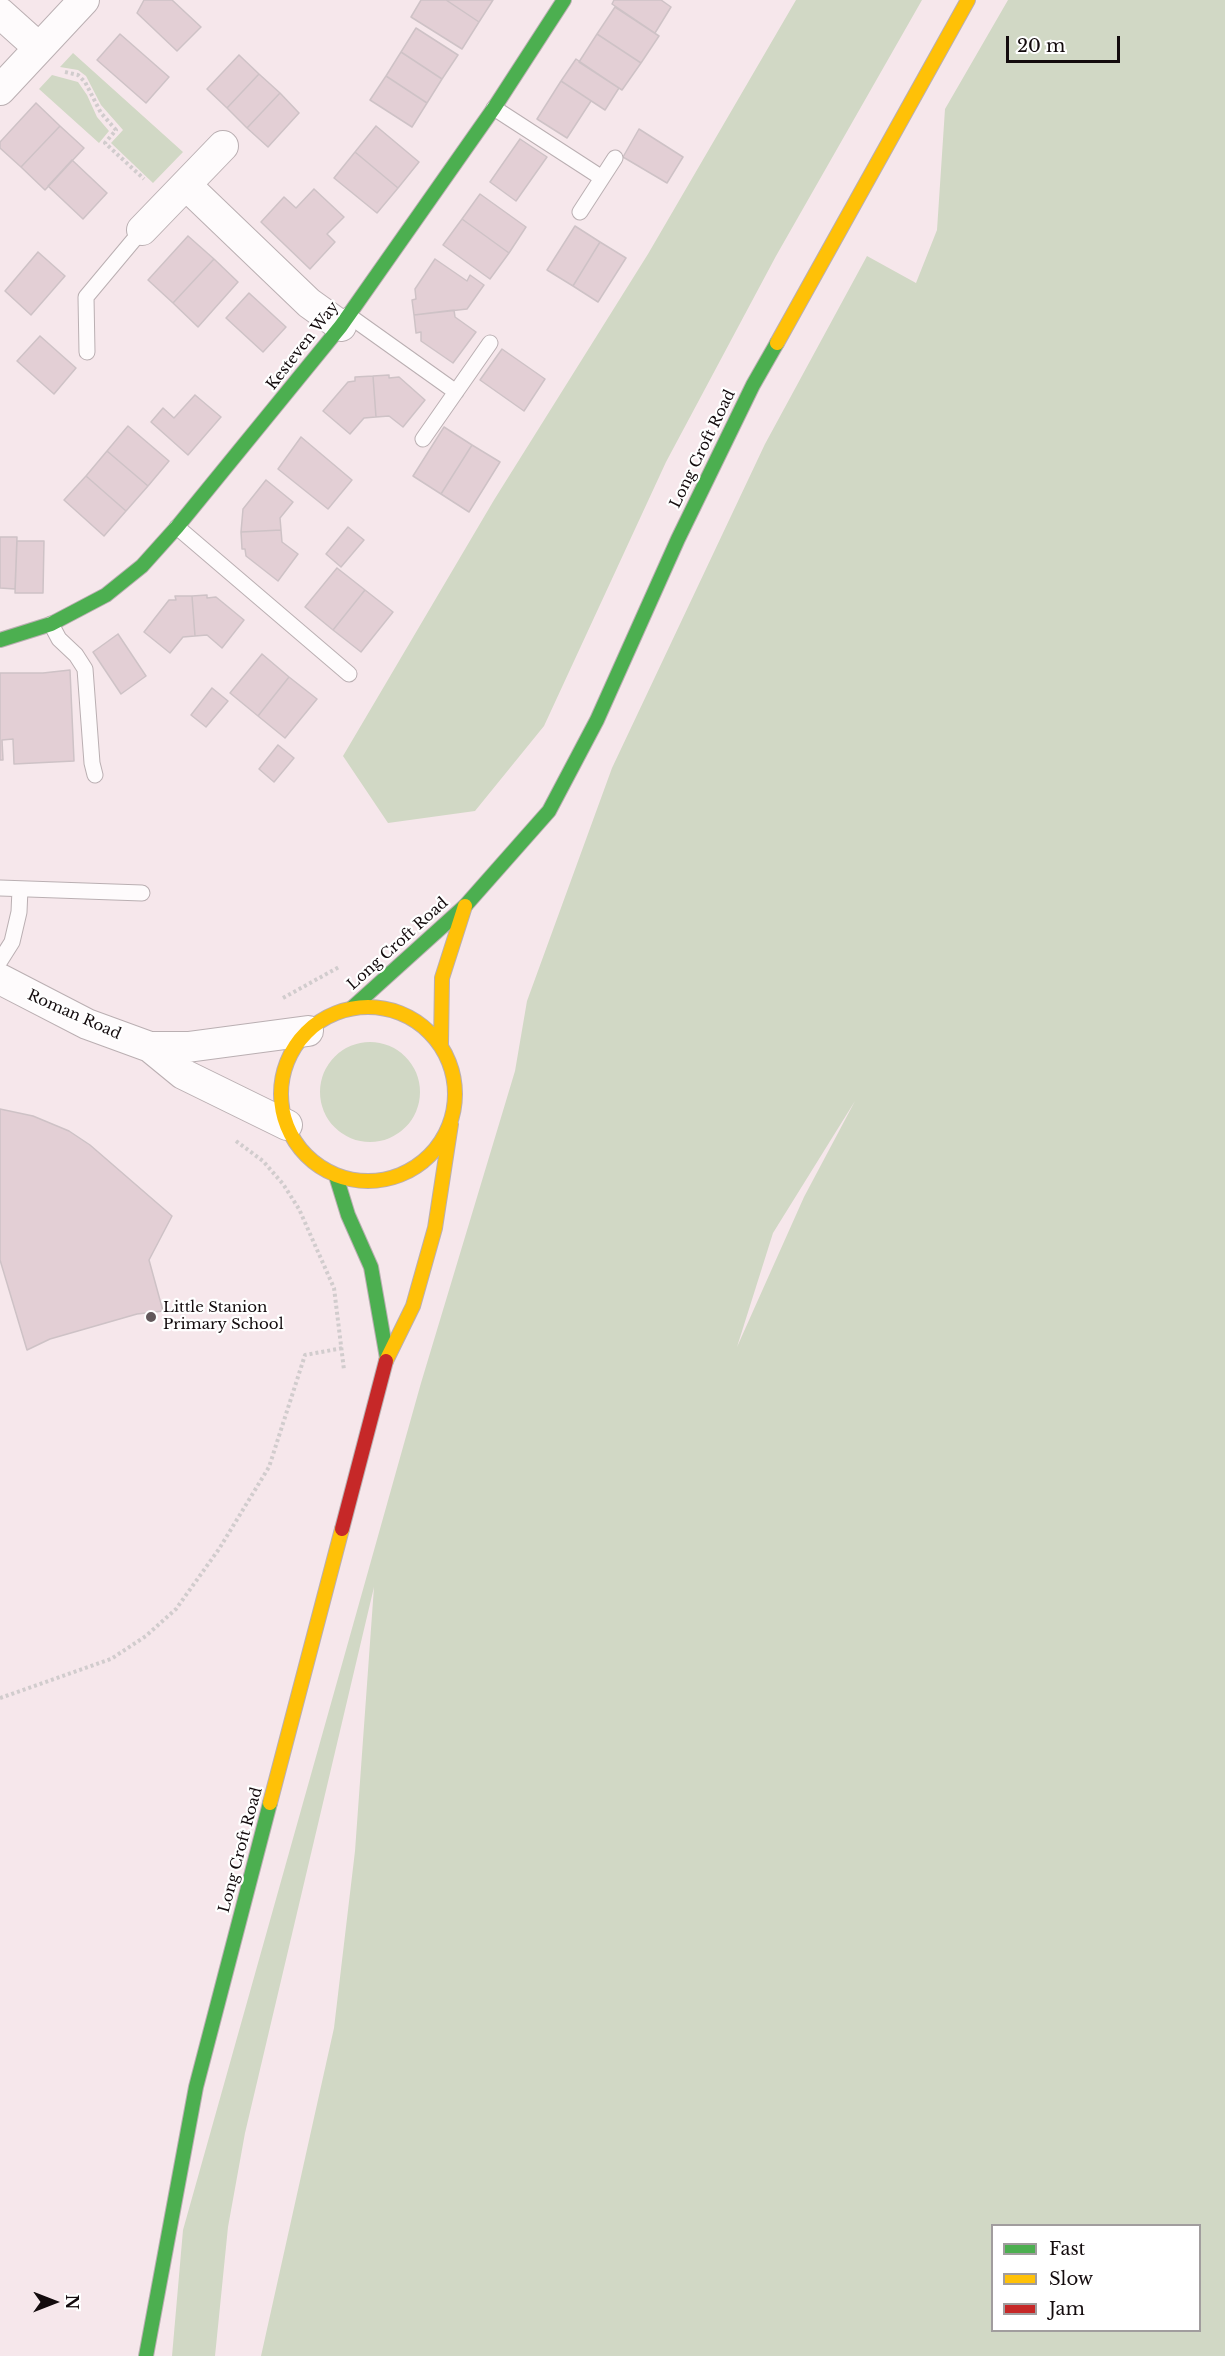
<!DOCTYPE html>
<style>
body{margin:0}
#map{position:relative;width:1225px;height:2356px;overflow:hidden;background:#f6e7eb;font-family:"Libre Baskerville",serif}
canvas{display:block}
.legend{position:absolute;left:991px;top:2224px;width:210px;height:108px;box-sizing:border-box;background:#fff;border:2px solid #a19d9e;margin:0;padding:8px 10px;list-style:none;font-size:18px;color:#130b0d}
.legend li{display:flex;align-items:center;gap:12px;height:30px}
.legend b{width:30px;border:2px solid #a19d9e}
.north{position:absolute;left:24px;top:2272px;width:60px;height:60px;-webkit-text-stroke:4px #fff;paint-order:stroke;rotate:90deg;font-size:16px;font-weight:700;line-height:24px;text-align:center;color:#130b0d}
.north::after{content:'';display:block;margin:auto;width:21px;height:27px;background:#130b0d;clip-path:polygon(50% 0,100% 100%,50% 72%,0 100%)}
.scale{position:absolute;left:1006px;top:36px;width:114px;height:27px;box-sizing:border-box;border:3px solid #130b0d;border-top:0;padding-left:8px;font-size:18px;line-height:21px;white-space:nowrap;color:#130b0d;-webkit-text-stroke:4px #fff;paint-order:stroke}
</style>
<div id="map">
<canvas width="1225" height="2356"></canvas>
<ul class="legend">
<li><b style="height:8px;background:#4caf50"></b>Fast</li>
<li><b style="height:8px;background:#ffc107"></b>Slow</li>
<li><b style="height:8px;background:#c62828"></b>Jam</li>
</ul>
<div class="north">N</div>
<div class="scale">20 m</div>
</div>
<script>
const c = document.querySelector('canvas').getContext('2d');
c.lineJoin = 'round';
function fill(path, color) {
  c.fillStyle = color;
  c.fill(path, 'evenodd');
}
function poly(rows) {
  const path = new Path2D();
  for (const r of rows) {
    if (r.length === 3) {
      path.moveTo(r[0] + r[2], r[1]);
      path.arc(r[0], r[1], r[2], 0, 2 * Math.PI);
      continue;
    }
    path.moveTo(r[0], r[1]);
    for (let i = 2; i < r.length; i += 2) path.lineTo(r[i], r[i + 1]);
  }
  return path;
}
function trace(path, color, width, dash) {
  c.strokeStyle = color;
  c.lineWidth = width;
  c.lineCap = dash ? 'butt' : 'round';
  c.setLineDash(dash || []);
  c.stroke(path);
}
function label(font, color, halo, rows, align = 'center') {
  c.font = font + ' "Libre Baskerville",serif';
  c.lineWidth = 4.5;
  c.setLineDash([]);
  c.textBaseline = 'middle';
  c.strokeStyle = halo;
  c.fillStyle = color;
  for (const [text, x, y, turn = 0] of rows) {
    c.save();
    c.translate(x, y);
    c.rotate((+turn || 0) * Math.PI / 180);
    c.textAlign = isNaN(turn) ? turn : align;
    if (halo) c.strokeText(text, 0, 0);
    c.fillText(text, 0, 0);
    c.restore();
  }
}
fill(poly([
 [796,0,922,0,776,256,666,462,544,726,475,811,388,823,343,756,494,500,648,254],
 [1008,0,1225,0,1225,2356,261,2356,334,2028,355,1851,374,1587,245,2133,228,2227,215,2356,172,2356,183,2230,421,1383,515,1071,527,1001,612,768,765,444,867,256,916,283,937,230,945,109],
 [855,1101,804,1197,737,1347,773,1233],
 [992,2226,1200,2226,1200,2330,992,2330],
 [73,53,183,152,153,183,111,143,123,130,101,105,86,76,78,70,60,67],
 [52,75,78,82,87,95,97,117,109,131,99,143,39,89],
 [370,1092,50]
]), '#d1d8c5');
const building = poly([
 [144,0,172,0,201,27,177,51,137,13,144,0],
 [421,0,446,0,479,22,462,49,411,17,421,0],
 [446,0,493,0,479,22,446,0],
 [614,0,661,0,671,7,655,33,612,4,614,0],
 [615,7,659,36,641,63,597,34,615,7],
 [416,28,458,55,442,79,401,52,416,28],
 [120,34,169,77,146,103,97,60,120,34],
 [597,34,641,63,622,90,579,62,597,34],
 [401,52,442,79,427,103,386,76,401,52],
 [239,55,259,74,227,108,207,89,239,55],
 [576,59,619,88,605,110,561,81,576,59],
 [259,74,280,93,247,128,227,108,259,74],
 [386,76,427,103,412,127,370,100,386,76],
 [561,81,591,101,567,138,537,119,561,81],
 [280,93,299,113,268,147,247,128,280,93],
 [36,103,60,126,21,167,0,148,0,142,36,103],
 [60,126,84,148,45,190,21,167,60,126],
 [376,126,419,162,398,188,355,152,376,126],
 [639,129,683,157,667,183,623,157,639,129],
 [520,139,547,157,516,201,490,182,520,139],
 [355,152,398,188,377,213,334,178,355,152],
 [72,160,107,193,83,219,48,186,72,160],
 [314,189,344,217,327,234,335,242,310,269,261,222,284,197,296,208,314,189],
 [480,194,526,227,509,253,462,219,480,194],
 [462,219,509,253,490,279,443,245,462,219],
 [575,226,600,242,573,286,547,270,575,226],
 [188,236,214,259,173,303,148,280,188,236],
 [600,242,626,258,598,302,573,286,600,242],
 [38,252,65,276,31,315,5,291,38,252],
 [214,259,238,282,198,327,173,303,214,259],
 [435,259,467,281,470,275,484,285,467,309,414,315,412,300,416,299,415,289,435,259],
 [249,293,286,327,263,352,226,318,249,293],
 [454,310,455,317,476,332,453,363,421,341,421,332,416,333,414,315,454,310],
 [40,336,76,368,54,394,17,361,40,336],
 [502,349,545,379,524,411,480,380,502,349],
 [389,375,389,378,399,377,425,400,403,427,389,416,376,417,373,376,389,375],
 [373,376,376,417,364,418,350,434,323,411,348,382,355,381,355,377,373,376],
 [195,395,221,417,188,455,151,422,163,408,174,418,195,395],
 [128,426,169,461,148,486,107,451,128,426],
 [444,427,472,445,441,494,413,476,444,427],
 [301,437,352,480,328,509,278,469,301,437],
 [472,445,500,462,469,512,441,494,472,445],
 [107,451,148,486,126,511,86,476,107,451],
 [86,476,126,511,104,536,64,500,86,476],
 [266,480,293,502,280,518,281,530,241,532,243,509,266,480],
 [348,527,364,540,341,567,326,554,348,527],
 [281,530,282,542,298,554,278,581,246,556,245,549,242,549,241,532,281,530],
 [0,537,17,537,15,589,0,588,0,537],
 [17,541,44,541,43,593,15,593,17,541],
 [337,568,365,590,333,630,305,607,337,568],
 [365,590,393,612,361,652,333,630,365,590],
 [207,595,207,598,216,597,244,620,222,648,207,635,195,636,192,596,207,595],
 [175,596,192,596,195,636,183,637,170,653,144,632,169,600,176,600,175,596],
 [118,634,146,676,121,694,93,652,118,634],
 [262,654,289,677,258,716,230,693,262,654],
 [70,670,74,761,14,764,13,739,2,740,3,760,0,760,0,673,43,673,70,670],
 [289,677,317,699,285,738,258,716,289,677],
 [212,688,228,701,206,727,191,715,212,688],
 [278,745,294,758,274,782,259,769,278,745],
 [0,1109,33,1116,69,1131,90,1145,172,1216,149,1260,163,1311,137,1314,50,1339,27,1350,0,1260,0,1109]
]);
fill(building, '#e3cfd5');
trace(building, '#cec2c6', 1.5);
const lane = poly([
 [494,108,602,178],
 [580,212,615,158],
 [348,315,456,392],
 [87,352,86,297,142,230],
 [423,439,490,343],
 [177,527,349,674],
 [51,624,59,639,76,655,85,669,92,763,95,775],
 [0,888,142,893],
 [0,961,12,942,19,912,20,889]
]);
const street = poly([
 [0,13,39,48],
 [0,90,84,0],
 [186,185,309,303,341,326],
 [142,230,223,146],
 [0,979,87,1024,150,1047,183,1074,287,1125],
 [150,1047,188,1047,308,1031]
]);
const fast = poly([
 [0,640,51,624,106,595,142,566,177,527,341,326,494,108,564,0],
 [352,1008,465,906,549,811,597,720,678,539,753,385,777,343],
 [336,1176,348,1215,371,1267,387,1358],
 [146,2356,196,2087,270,1803]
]);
const slow = poly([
 [777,343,968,0],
 [368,1094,87],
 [441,1044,442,978,465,906],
 [386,1361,413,1306,435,1228,451,1124],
 [270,1803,342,1529]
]);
const jam = poly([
 [342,1529,386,1361]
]);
trace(lane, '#baafb2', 17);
trace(street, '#baafb2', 32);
trace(fast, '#baafb2', 16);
trace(slow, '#baafb2', 16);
trace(jam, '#baafb2', 16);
trace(poly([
 [65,72,78,75,85,82,101,113,116,130,105,143,144,179],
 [283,998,339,967],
 [236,1141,263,1161,283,1184,299,1209,334,1288,344,1370],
 [0,1698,111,1659,146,1636,176,1609,219,1549,269,1467,305,1355,343,1348]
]), '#d1cccd', 4, [3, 3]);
trace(lane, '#fefbfc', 15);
trace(street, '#fefbfc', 30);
trace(fast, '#4caf50', 14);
trace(slow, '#ffc107', 14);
trace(jam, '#c62828', 14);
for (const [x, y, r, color] of [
 [151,1317,6,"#62585b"]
]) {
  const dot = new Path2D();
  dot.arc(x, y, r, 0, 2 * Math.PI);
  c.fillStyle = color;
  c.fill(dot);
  trace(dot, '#fff', 2);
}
label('15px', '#130b0d', '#fff', [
 ["Kesteven Way",303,346,-52],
 ["Long Croft Road",703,449,-64],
 ["Long Croft Road",398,944,-42],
 ["Roman Road",74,1015,24],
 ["Long Croft Road",241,1850,-75]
]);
label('15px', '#130b0d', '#fff', [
 ["Little Stanion",163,1308],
 ["Primary School",163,1325]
], 'left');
</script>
